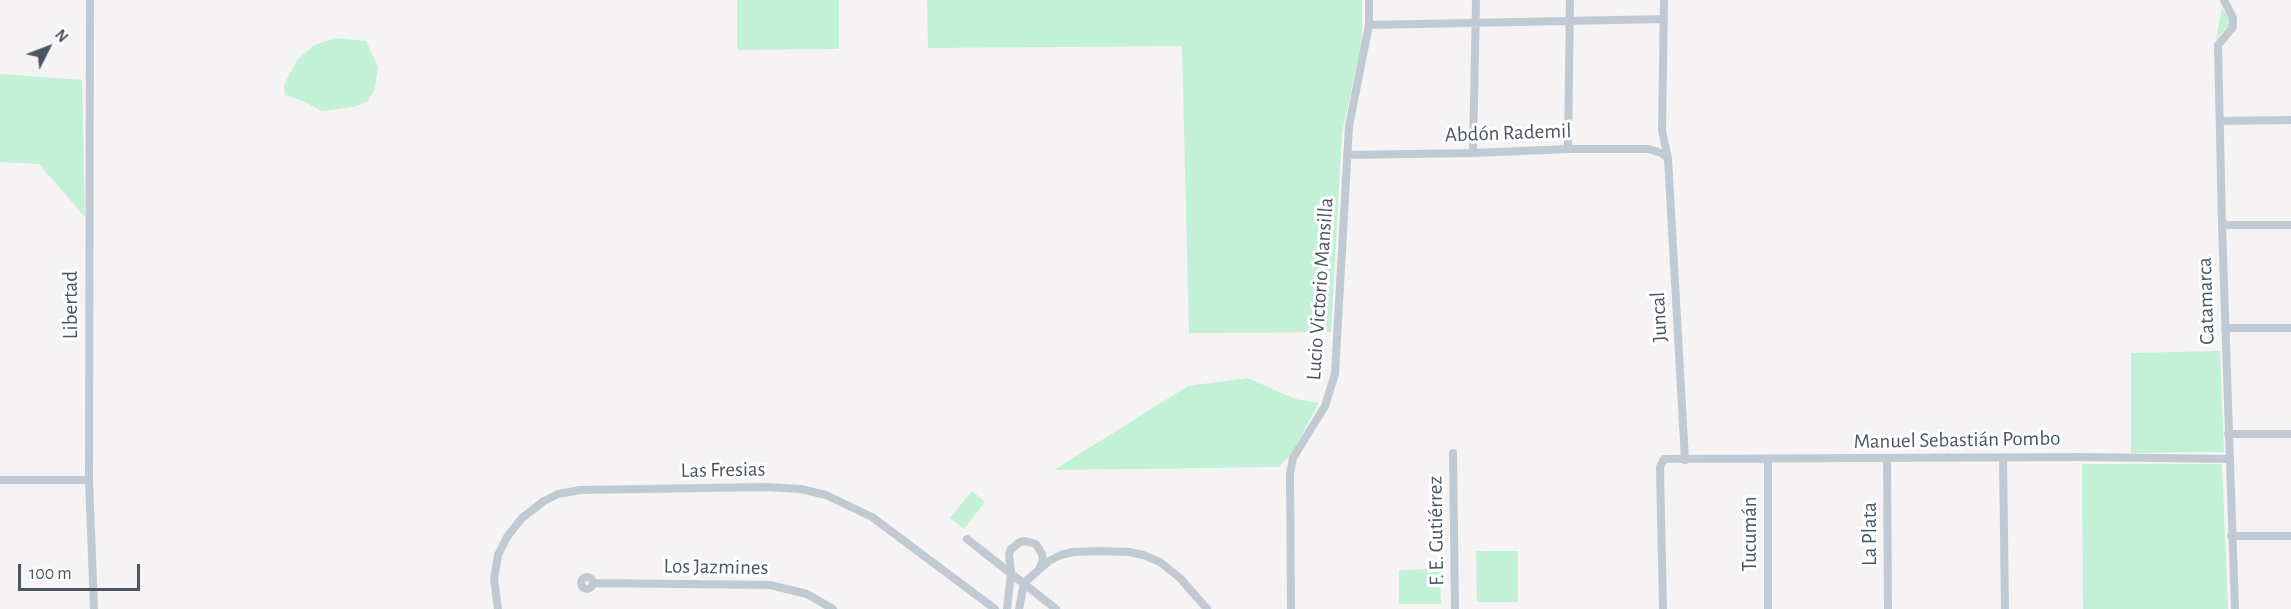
<!DOCTYPE html>
<meta charset="utf-8">
<style>
body{margin:0}
#map{position:relative;width:2291px;height:609px;overflow:hidden;background:#f5f3f3;font-family:"Alegreya Sans",sans-serif}
canvas{display:block}
.north{position:absolute;left:18px;top:18px;width:60px;height:60px;-webkit-text-stroke:4px #fff;paint-order:stroke;rotate:48deg;font-size:16px;font-weight:700;line-height:24px;text-align:center;color:#4a5661}
.north::after{content:'';display:block;margin:auto;width:21px;height:27px;background:#4a5661;clip-path:polygon(50% 0,100% 100%,50% 72%,0 100%)}
.scale{position:absolute;left:18px;top:564px;width:122px;height:27px;box-sizing:border-box;border:3px solid #4a5661;border-top:0;padding-left:8px;font-size:18px;line-height:21px;white-space:nowrap;color:#4a5661;-webkit-text-stroke:4px #fff;paint-order:stroke}
</style>
<div id="map">
<canvas width="2291" height="609"></canvas>
<div class="north">N</div>
<div class="scale">100 m</div>
</div>
<script>
const c = document.querySelector('canvas').getContext('2d');
c.lineJoin = 'round';
function fill(path, color) {
  c.fillStyle = color;
  c.fill(path, 'evenodd');
}
function poly(rows) {
  const path = new Path2D();
  for (const r of rows) {
    if (r.length === 3) {
      path.moveTo(r[0] + r[2], r[1]);
      path.arc(r[0], r[1], r[2], 0, 2 * Math.PI);
      continue;
    }
    path.moveTo(r[0], r[1]);
    for (let i = 2; i < r.length; i += 2) path.lineTo(r[i], r[i + 1]);
  }
  return path;
}
function trace(path, color, width, dash) {
  c.strokeStyle = color;
  c.lineWidth = width;
  c.lineCap = dash ? 'butt' : 'round';
  c.setLineDash(dash || []);
  c.stroke(path);
}
function label(font, color, halo, rows, align = 'center') {
  c.font = font + ' "Alegreya Sans",sans-serif';
  c.lineWidth = 6;
  c.setLineDash([]);
  c.textBaseline = 'middle';
  c.strokeStyle = halo;
  c.fillStyle = color;
  for (const [text, x, y, turn = 0] of rows) {
    c.save();
    c.translate(x, y);
    c.rotate((+turn || 0) * Math.PI / 180);
    c.textAlign = isNaN(turn) ? turn : align;
    if (halo) c.strokeText(text, 0, 0);
    c.fillText(text, 0, 0);
    c.restore();
  }
}
fill(poly([
 [737,0,839,0,839,49,737,50],
 [927,0,1362,0,1362,41,1342,133,1331,332,1189,333,1182,46,928,48],
 [2222,8,2230,19,2229,25,2216,39],
 [335,38,366,41,378,67,375,88,368,101,353,107,322,111,305,102,285,95,284,85,297,60,314,45],
 [0,74,82,80,85,217,39,164,0,162],
 [2220,351,2224,452,2131,453,2131,353],
 [1248,378,1295,399,1319,403,1292,453,1279,467,1054,470,1188,386],
 [2082,464,2222,464,2228,609,2083,609],
 [972,491,985,502,964,529,950,518],
 [1476,551,1518,551,1518,602,1477,602],
 [1440,569,1441,604,1399,604,1399,570]
]), '#c3f1d5');
trace(poly([
 [90,0,89,480,94,609],
 [1664,0,1662,131,1668,158,1685,460],
 [2224,0,2233,18,2233,27,2218,45,2222,225,2235,609],
 [1369,25,1664,19],
 [2220,121,2291,120],
 [1568,149,1570,0],
 [1473,153,1476,0],
 [1347,155,1473,153,1568,149,1649,149,1661,153,1668,158],
 [2222,225,2291,225],
 [2225,328,2291,328],
 [2228,434,2291,434],
 [1453,453,1455,609],
 [2003,457,2005,609],
 [1768,459,1768,609],
 [1887,459,1888,609],
 [0,480,89,480],
 [2231,536,2291,536],
 [967,539,1056,609],
 [587,583,6],
 [593,583,770,585,807,594,833,609],
 [498,609,494,579,498,555,507,537,522,518,544,501,558,494,580,490,766,487,801,489,826,495,872,517,995,609],
 [1007,609,1011,573,1009,554,1011,549,1020,542,1025,541,1036,544,1042,554,1043,560,1039,569],
 [1019,609,1024,583,1049,561,1061,555,1073,552,1100,551,1129,552,1143,555,1160,562,1180,578,1207,609],
 [1291,609,1290,474,1293,458,1325,406,1335,374,1349,126,1369,25,1369,0],
 [1663,609,1660,467,1664,459,2082,457,2229,459]
]), '#c1cad2', 8);
label('21px', '#4a5661', '#fff', [
 ["Abdón Rademil",1508,133,-2],
 ["Lucio Victorio Mansilla",1320,289,-86],
 ["Catamarca",2206,301,-92],
 ["Libertad",71,305,-90],
 ["Juncal",1659,317,-93],
 ["Manuel Sebastián Pombo",1957,440,-1],
 ["Las Fresias",723,470,-1],
 ["F. E. Gutiérrez",1436,531,-91],
 ["Tucumán",1750,534,-90],
 ["La Plata",1870,534,-90],
 ["Los Jazmines",716,567,1]
]);
</script>
